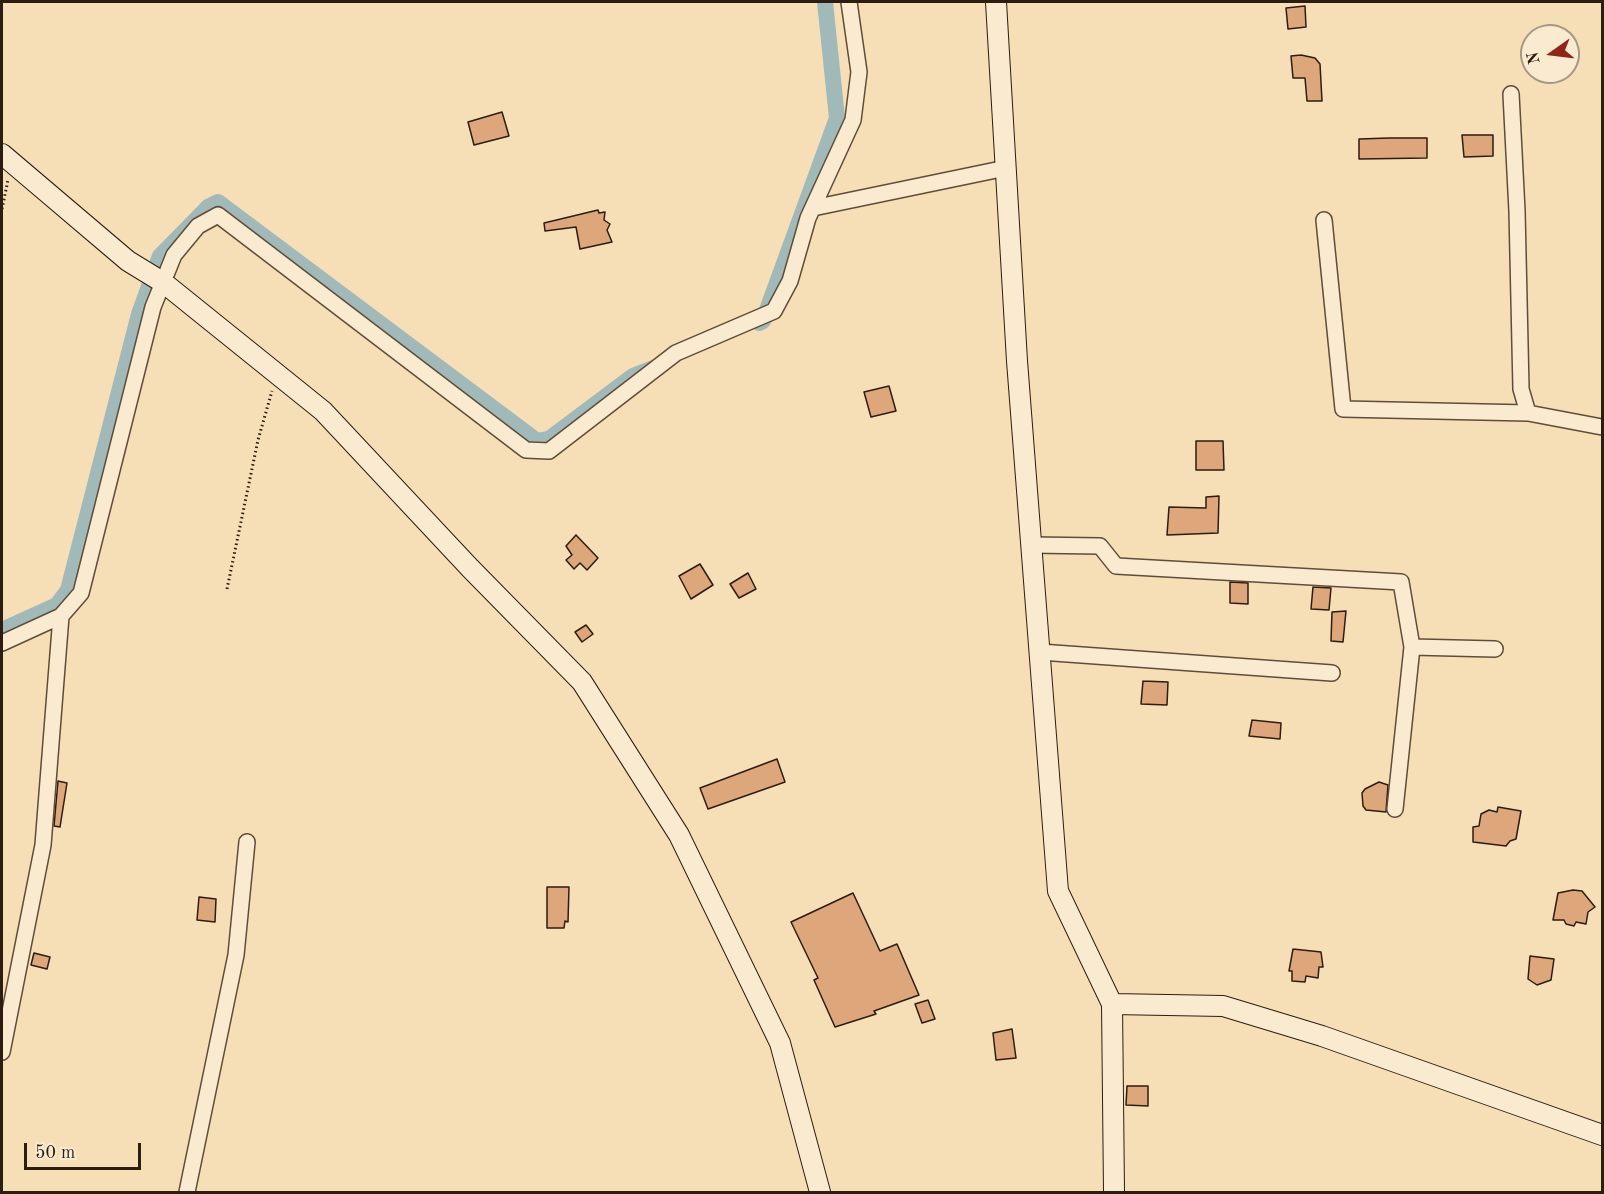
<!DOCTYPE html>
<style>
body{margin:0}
#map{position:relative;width:1604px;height:1194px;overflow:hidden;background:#f6deb6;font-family:"Old Standard TT",serif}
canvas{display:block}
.frame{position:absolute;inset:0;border:3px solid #2d1d11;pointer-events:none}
.north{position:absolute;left:1520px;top:24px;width:60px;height:60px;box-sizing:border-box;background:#f9ead0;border:2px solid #a79884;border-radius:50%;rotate:256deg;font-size:16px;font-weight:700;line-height:24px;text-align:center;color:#2d1d11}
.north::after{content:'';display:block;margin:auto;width:21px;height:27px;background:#8f2418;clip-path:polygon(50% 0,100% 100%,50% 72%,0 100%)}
.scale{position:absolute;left:24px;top:1143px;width:117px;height:27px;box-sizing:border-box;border:3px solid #2d1d11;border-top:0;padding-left:8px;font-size:18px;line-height:21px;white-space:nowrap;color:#2d1d11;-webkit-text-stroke:4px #f9ead0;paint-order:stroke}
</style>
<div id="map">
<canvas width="1604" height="1194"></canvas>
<div class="frame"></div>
<div class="north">N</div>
<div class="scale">50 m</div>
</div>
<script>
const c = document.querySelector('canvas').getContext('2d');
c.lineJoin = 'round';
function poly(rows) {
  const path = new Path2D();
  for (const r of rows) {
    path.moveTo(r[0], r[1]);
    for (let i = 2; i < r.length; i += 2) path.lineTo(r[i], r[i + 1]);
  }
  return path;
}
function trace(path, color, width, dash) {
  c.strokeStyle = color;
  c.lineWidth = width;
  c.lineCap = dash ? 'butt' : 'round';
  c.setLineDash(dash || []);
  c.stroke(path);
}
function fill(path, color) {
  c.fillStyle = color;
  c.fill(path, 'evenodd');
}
trace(poly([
 [759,323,763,321,837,118,825,2],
 [2,630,57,605,68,590,139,314,160,256,208,207,218,202,537,441,549,439,633,376,656,367]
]), '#a1b9b9', 16);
const building = poly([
 [1305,6,1306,27,1288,29,1286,8,1305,6],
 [1301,55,1315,58,1320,64,1322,101,1307,101,1305,78,1293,78,1291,56,1301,55],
 [502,112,509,136,474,145,468,122,502,112],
 [1462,135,1493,135,1493,156,1464,157,1462,135],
 [1389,138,1427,138,1427,158,1359,159,1359,139,1389,138],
 [598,210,599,213,605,212,604,220,610,224,607,230,612,242,580,249,576,227,545,231,544,223,598,210],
 [889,386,896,411,871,417,864,392,889,386],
 [1196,441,1223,441,1224,470,1196,470,1196,441],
 [1219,496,1218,533,1167,535,1169,507,1206,508,1206,497,1219,496],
 [576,535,598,558,587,570,580,563,574,569,566,560,572,555,566,546,576,535],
 [700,564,713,585,691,599,679,576,700,564],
 [748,573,756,589,739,598,730,584,748,573],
 [1230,582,1248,583,1248,604,1230,603,1230,582],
 [1313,587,1331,588,1329,610,1311,609,1313,587],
 [1346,611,1343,642,1331,641,1332,612,1346,611],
 [586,625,593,634,582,642,575,632,586,625],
 [1143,681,1168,682,1167,705,1141,704,1143,681],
 [1252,720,1281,723,1280,739,1249,736,1252,720],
 [777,759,785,782,708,809,700,788,777,759],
 [58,781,67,783,60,827,54,826,58,781],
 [1379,782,1388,785,1386,812,1366,810,1363,806,1362,793,1365,789,1379,782],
 [1498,807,1521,811,1516,839,1510,841,1506,846,1473,842,1473,827,1479,826,1481,814,1489,810,1497,812,1498,807],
 [547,887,569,887,568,922,565,921,564,928,547,928,547,887],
 [1573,890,1582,891,1595,907,1588,912,1586,924,1576,922,1574,926,1566,924,1564,920,1553,920,1558,893,1573,890],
 [853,893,880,951,897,944,919,995,874,1011,876,1014,835,1027,814,980,818,978,791,922,853,893],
 [199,897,216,899,215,922,197,920,199,897],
 [1293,949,1321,952,1323,967,1319,967,1318,978,1306,976,1305,982,1292,981,1292,971,1289,971,1293,949],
 [34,953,50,957,47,969,31,965,34,953],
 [1530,956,1554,959,1551,980,1537,985,1528,979,1530,956],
 [928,1000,935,1019,922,1023,915,1004,928,1000],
 [1012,1029,1016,1058,996,1060,993,1033,1012,1029],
 [1127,1086,1148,1086,1148,1106,1126,1105,1127,1086]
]);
fill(building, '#dda67b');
trace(building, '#2d1d11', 1.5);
const street = poly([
 [1511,94,1517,211,1521,389,1528,413],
 [813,208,1006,168],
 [1324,220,1343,409,1528,413,1602,427],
 [1031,545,1100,546,1116,566,1401,582,1412,647,1495,649],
 [2,643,61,616,81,593,153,307,174,255,198,226,218,215,526,450,549,451,676,353,774,311,790,281,808,218,853,120,859,72,849,2],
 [1040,652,1332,673],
 [1395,809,1412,647],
 [2,1052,43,845,61,616],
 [187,1192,236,955,247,842]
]);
const secondary = poly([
 [996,2,1017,361,1058,891,1112,1004,1114,1192],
 [2,154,128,261,164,283,323,411,470,568,582,682,679,835,780,1043,820,1192],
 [1112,1004,1223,1006,1322,1036,1602,1135]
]);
trace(street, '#5f4d3a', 18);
trace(secondary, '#2d1d11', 22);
trace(poly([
 [2,209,8,180],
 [227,589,258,440,272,391]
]), '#2d1d11', 3, [1.5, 3]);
trace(street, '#f9ead0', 15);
trace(secondary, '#f9ead0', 20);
</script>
